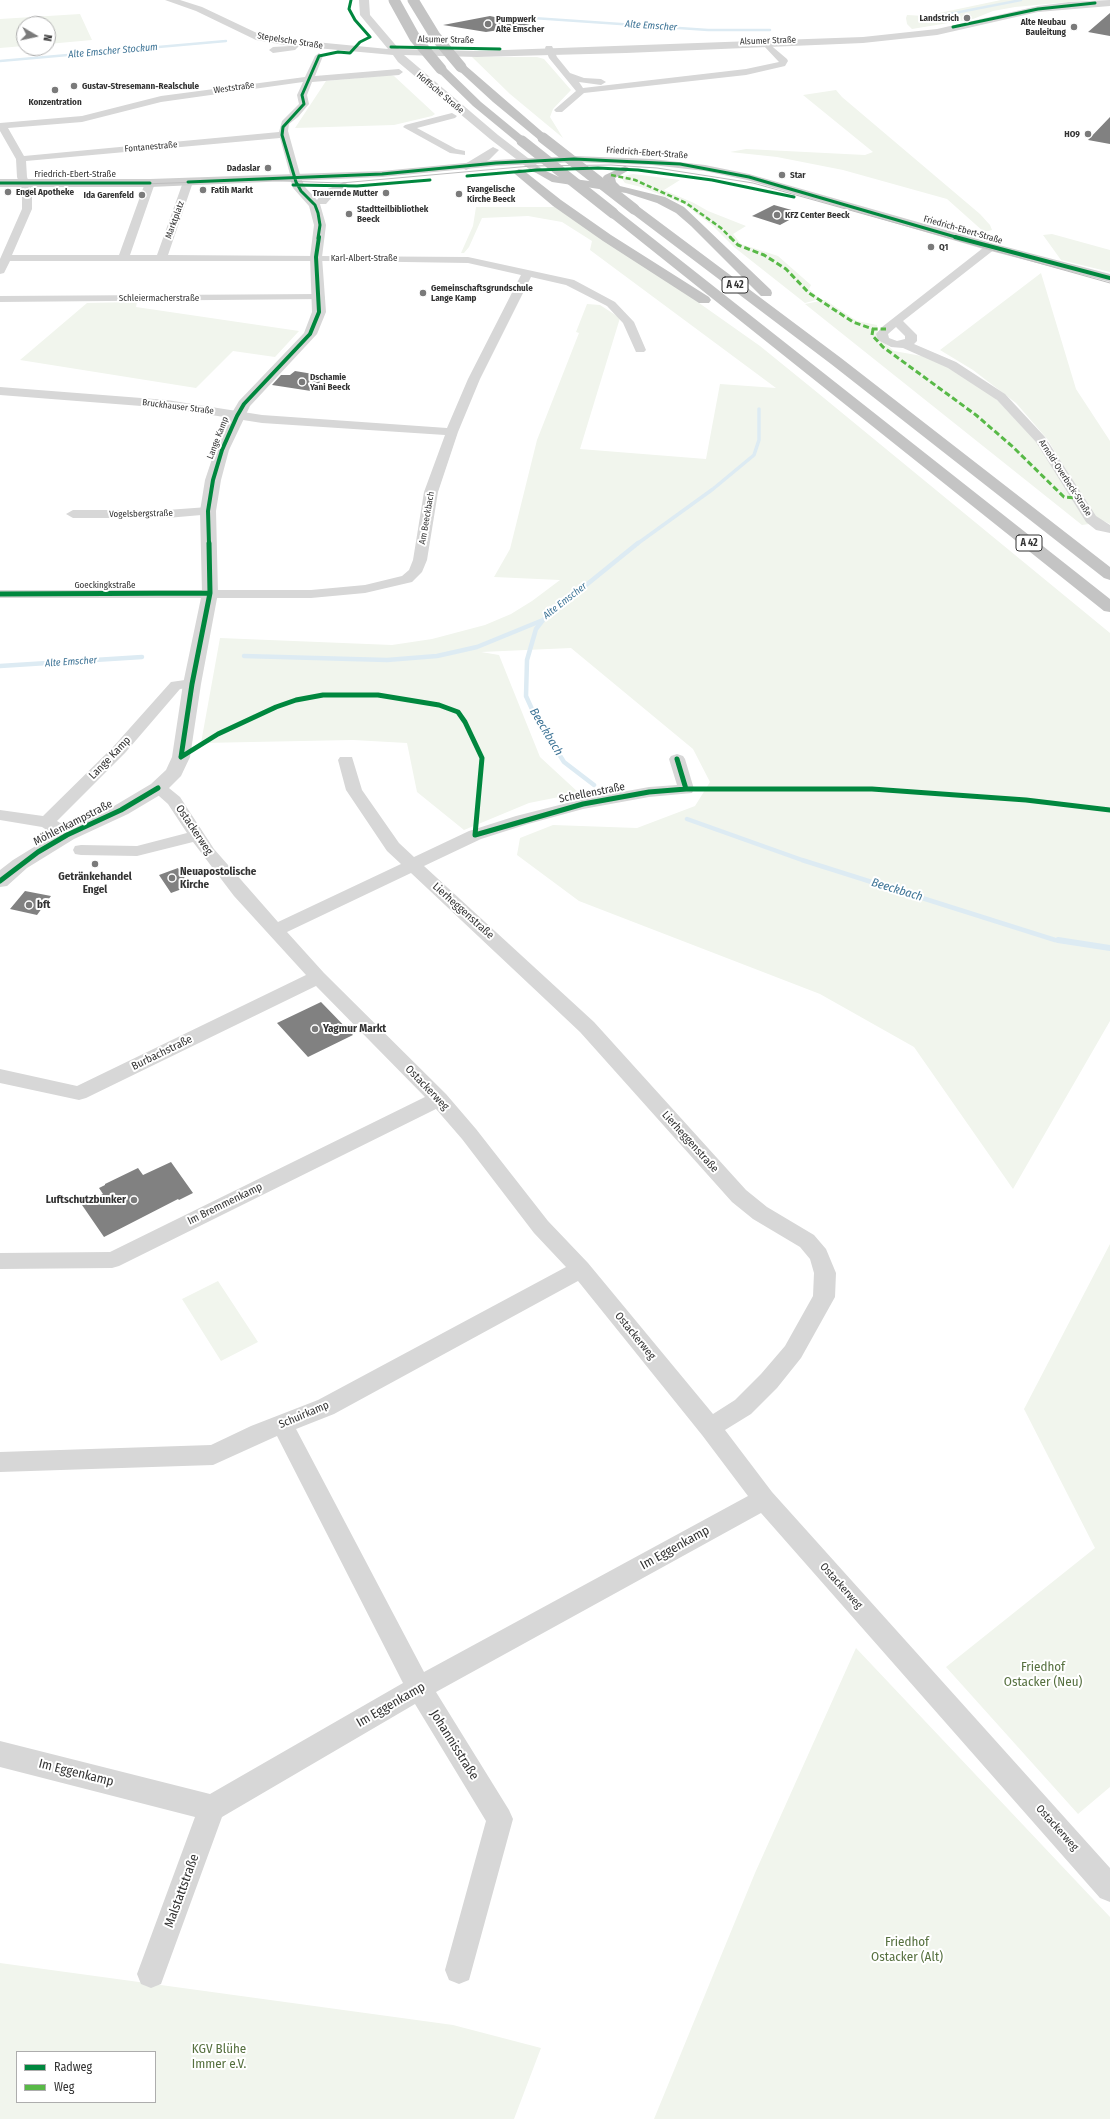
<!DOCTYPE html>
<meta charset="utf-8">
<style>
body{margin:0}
#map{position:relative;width:1110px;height:2119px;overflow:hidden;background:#fff;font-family:"Fira Sans Condensed",sans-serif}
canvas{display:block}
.legend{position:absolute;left:16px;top:2051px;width:140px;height:52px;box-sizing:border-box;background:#fff;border:1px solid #adadad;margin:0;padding:5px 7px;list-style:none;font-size:12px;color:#333}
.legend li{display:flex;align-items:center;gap:8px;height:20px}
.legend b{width:20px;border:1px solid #adadad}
.north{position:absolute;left:16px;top:16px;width:40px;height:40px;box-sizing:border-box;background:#fff;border:1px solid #adadad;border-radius:50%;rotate:99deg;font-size:11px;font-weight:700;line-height:16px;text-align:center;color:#333}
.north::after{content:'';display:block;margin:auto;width:14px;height:18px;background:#7a7a7a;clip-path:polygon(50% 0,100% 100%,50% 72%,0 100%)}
</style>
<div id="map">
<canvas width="1110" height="2119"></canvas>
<ul class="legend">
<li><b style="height:5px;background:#00873e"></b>Radweg</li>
<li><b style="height:5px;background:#58b947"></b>Weg</li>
</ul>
<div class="north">N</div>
</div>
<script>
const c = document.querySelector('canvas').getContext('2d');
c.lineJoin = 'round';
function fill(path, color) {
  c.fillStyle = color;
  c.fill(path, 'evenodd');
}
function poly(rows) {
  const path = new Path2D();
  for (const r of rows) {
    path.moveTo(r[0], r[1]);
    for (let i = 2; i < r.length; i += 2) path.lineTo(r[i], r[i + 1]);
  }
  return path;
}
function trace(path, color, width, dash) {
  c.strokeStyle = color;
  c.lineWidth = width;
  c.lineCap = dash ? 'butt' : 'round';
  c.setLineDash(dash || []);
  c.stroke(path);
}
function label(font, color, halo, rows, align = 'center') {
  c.font = font + ' "Fira Sans Condensed",sans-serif';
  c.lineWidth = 4;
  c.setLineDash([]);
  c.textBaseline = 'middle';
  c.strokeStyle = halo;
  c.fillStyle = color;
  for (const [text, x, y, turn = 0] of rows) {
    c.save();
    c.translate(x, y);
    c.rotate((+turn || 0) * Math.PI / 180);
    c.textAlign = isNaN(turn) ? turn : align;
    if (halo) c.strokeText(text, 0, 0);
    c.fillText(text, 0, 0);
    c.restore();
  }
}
fill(poly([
 [1001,0,1089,0,1015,7,993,11,973,19,924,27,912,29,907,24,906,18,907,15,925,16],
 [80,14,92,40,48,44,48,24,24,24,24,46,0,48,0,19],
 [472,57,537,57,544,59,571,90,553,109,550,117,563,138,510,94],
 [391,75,394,76,435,114,432,116,394,125,295,128,326,81],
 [836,90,842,97,980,214,990,225,992,230,984,232,947,199,843,170,777,157,730,152,746,149,865,155,873,152,803,95],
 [633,174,680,180,664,190,694,203,708,211,746,226,733,234,741,244,778,256,811,285,809,289,820,299,805,303,734,247,713,226,684,204,641,187,625,183,622,179,624,176],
 [476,207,555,207,692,298,760,346,813,389,1110,633,1110,1021,1013,1189,914,1047,820,994,579,901,517,855,520,838,553,825,637,828,695,806,710,782,693,749,571,648,481,652,499,655,540,757,579,793,529,803,464,830,417,792,407,743,353,740,201,743,220,638,392,645,432,639,485,625,511,614,532,601,560,580,494,577,510,549,537,440,579,333,576,332,587,304,600,305,620,318,580,449,706,459,720,384,776,388,590,250,592,241,562,222,528,216,482,218,469,247,464,253,461,253,473,226],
 [1052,234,1110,250,1110,272,1061,260,1043,235],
 [1041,273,1076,389,1110,441,1110,524,1097,518,1081,497,1048,440,1016,403,973,370,940,350],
 [825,300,857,321,877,325,878,336,882,341,894,351,927,357,952,368,990,393,1036,440,1089,524,1082,525,805,304],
 [137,302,136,307,299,331,275,357,233,351,196,388,20,360,87,303],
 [1110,1244,1110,1787,1078,1814,946,1667,1095,1548,1024,1409],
 [218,1281,258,1342,221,1361,182,1299],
 [856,1648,1110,1917,1110,2119,654,2119,755,1873],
 [0,1963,453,2025,541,2048,514,2119,0,2119],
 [17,2052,155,2052,155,2102,17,2102]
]), '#f1f5ed');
trace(poly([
 [533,18,708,30,770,30],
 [929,18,1021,0],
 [0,61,226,41]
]), '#ddebf3', 2.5);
trace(poly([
 [637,544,713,489,754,455,759,440,759,409]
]), '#ddebf3', 3.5);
trace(poly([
 [543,620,536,629,527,660,526,696,536,718,564,762,594,785],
 [244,656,387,660,437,656,477,647,543,620,638,543],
 [0,666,142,657],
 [687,819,802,860,1055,940,1065,941]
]), '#ddebf3', 4.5);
trace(poly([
 [1058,940,1110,948]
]), '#ddebf3', 6);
fill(poly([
 [1110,13,1110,36,1088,32],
 [490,16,530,25,486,32,443,25],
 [1110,117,1110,144,1088,140],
 [774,205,802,213,780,225,752,216],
 [295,371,313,374,310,377,324,378,311,391,272,385,281,375,290,375],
 [178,868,190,886,171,893,159,875],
 [25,891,51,896,37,915,10,909],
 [321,1002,353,1035,308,1057,277,1023],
 [171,1162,193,1193,179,1200,178,1199,104,1237,82,1205,103,1194,99,1188,105,1185,105,1184,138,1168,143,1175]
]), '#818181');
fill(poly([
 [297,41,301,44,295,50,273,53,269,50,273,47,290,46,297,41],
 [767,42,787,59,788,61,785,66,746,75,584,93,562,112,556,112,554,110,576,91,549,58,545,48,546,46,552,46,557,57,570,73,584,78,601,79,606,82,601,85,579,82,583,88,746,69,779,62,763,45,767,42],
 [319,53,323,56,315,76,399,69,403,72,399,75,312,82,307,95,309,104,298,117,289,124,288,131,301,178,300,180,292,180,291,178,280,138,26,161,27,177,32,191,32,209,12,255,119,255,145,183,150,180,155,183,130,255,157,255,183,182,188,179,193,182,168,255,468,257,574,280,615,302,634,322,646,350,644,352,636,352,623,323,607,306,566,285,531,277,480,379,458,432,438,492,427,560,422,572,412,582,365,593,311,598,0,598,0,590,311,590,365,585,402,576,409,570,413,560,424,492,445,435,262,423,167,408,0,395,0,387,167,400,262,415,447,428,468,379,521,275,468,263,343,261,10,261,4,273,0,274,0,259,22,209,22,191,17,177,16,159,0,131,0,123,82,116,161,96,305,77,315,56,319,53],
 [303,82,297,95,299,104,282,121,279,132,24,156,8,128,82,122,161,102,303,82],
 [452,113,457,116,455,118,417,128,456,149,465,151,465,155,450,153,403,127,405,125,452,113],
 [991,244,996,247,995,249,903,321,917,335,917,341,914,344,956,362,1005,394,1045,437,1096,516,1110,525,1110,533,1096,530,1086,522,1036,442,997,400,948,368,903,348,891,347,878,340,876,334,882,327,983,248,991,244],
 [896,327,905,336,905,339,897,341,889,338,888,334,896,327],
 [319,294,325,297,323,299,0,302,0,296,319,294],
 [208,507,213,508,215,511,213,514,167,518,73,518,66,514,73,510,167,510,208,507],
 [192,679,197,681,200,684,197,687,180,689,125,753,57,821,73,831,75,835,73,839,67,840,61,839,42,827,0,820,0,810,43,816,113,747,171,682,192,679],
 [677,754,683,756,685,759,694,789,692,793,649,797,583,809,528,824,481,839,424,866,594,1022,746,1190,767,1207,814,1235,826,1249,836,1273,835,1297,801,1358,777,1388,751,1414,725,1430,772,1492,1110,1868,1110,1902,1100,1898,761,1513,436,1692,509,1810,513,1819,469,1980,459,1984,449,1980,445,1970,486,1821,415,1704,222,1817,161,1984,151,1988,141,1984,137,1974,195,1817,0,1767,0,1741,210,1794,403,1683,277,1436,213,1465,0,1472,0,1452,211,1445,251,1426,318,1400,566,1267,534,1233,462,1139,436,1109,119,1266,112,1268,0,1269,0,1253,110,1252,425,1097,316,986,86,1098,79,1100,0,1083,0,1069,77,1086,306,975,234,896,193,842,137,856,81,855,75,854,73,850,75,846,81,845,137,846,187,833,168,804,150,788,152,784,164,784,180,797,214,849,278,922,401,864,387,851,346,790,338,760,340,757,352,757,362,790,399,843,414,857,469,831,516,816,583,799,649,787,677,785,669,759,671,756,677,754],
 [411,873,580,1032,732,1202,753,1219,800,1247,810,1259,814,1273,813,1296,785,1346,761,1374,735,1400,713,1414,588,1263,548,1221,476,1129,446,1094,324,973,287,932,411,873],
 [578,1281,702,1435,748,1496,424,1672,296,1429,334,1414,578,1281]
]), '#d7d7d7');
fill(poly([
 [165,0,180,0,202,7,259,34,284,39,388,49,360,15,359,0,369,0,370,15,399,49,477,51,863,37,937,29,1038,6,1069,2,1110,0,1110,6,1038,12,937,35,863,43,626,53,477,57,404,55,498,135,541,168,543,170,541,172,537,173,533,172,490,139,398,62,393,55,284,45,256,40,196,11,165,0],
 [493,147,499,150,489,160,466,170,460,167,493,147],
 [296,175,300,176,305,187,317,200,325,190,340,184,344,182,350,186,333,196,326,204,320,204,326,225,322,257,326,312,317,334,250,406,229,450,221,480,216,511,218,593,201,684,190,757,181,776,165,792,128,814,74,839,27,868,7,886,0,887,0,870,13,860,60,831,114,806,151,784,166,770,172,757,183,684,202,593,200,511,205,480,215,450,230,416,239,401,304,333,312,312,310,257,314,225,309,206,293,188,290,178,296,175]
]), '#d7d7d7');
fill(poly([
 [574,156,652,159,705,165,749,174,995,244,1110,274,1110,282,987,250,747,180,705,171,652,165,574,162,496,166,382,177,150,187,0,187,0,179,150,179,382,171,496,160,574,156]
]), '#d0d0d0');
fill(poly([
 [461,64,465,65,547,136,549,138,547,140,539,140,493,102,457,69,456,67,461,64],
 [441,66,445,67,481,102,526,139,528,141,526,143,518,143,473,106,437,71,436,69,437,67,441,66],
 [625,166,631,169,615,178,616,182,620,186,665,197,684,207,771,290,772,293,771,296,761,296,691,226,676,213,657,203,626,193,552,182,531,170,537,167,559,177,604,183,603,177,605,175,625,166],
 [519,169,523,170,561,200,611,235,709,297,711,300,709,303,699,303,603,241,553,206,515,174,513,172,519,169],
 [634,205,638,206,841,358,1110,567,1110,580,1104,578,831,364,630,212,628,209,634,205],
 [613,209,617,210,1110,599,1110,612,1104,611,609,216,607,213,609,210,613,209]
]), '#c4c4c4');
trace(poly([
 [0,184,143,184,257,180,341,183,531,166,611,165,657,168,753,183,1110,283]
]), '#bebebe', 1);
trace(poly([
 [394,0,415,38,441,69],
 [413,0,435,36,461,67],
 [543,138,634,209],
 [522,141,613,213]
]), '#c4c4c4', 11);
trace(poly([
 [611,175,635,180,686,203,721,228,731,238]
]), '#58b947', 2.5, [5, 2.5]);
trace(poly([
 [730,237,738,245,764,255,786,269,809,293,853,322,873,329,886,329],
 [873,329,872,335,883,347,976,415,1013,447,1064,497,1077,498]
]), '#58b947', 3, [6, 3]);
trace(poly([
 [953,27,1038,9,1095,3],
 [391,47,500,49],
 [467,176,537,170,598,168,638,170,712,180,794,197],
 [188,182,382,174,496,163,574,159,680,164,749,177,959,238],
 [0,183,150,183],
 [293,185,357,186,430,180],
 [318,238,320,225,318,213,315,205,301,191,296,182,282,135,283,127,304,104,302,95,319,56,338,52,350,53,360,42,370,37,355,20,349,9,351,0]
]), '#00873e', 3);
trace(poly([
 [955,237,1110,278],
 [209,544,208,511,213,480,222,450,237,416,244,404,310,334,319,312,316,257,319,237]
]), '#00873e', 4);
trace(poly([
 [0,594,210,593],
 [181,757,192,684,210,593,209,543],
 [181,757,218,734,276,707,296,700,323,695,378,695,439,705,458,712,465,722,482,758,475,835,583,804,649,792,686,789,677,759],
 [686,789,872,789,1026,800,1110,810],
 [0,881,38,852,67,835,121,810,158,788]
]), '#00873e', 5);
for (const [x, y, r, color] of [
 [967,18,4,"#7a7a7a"],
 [488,24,4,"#7a7a7a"],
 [1074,27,4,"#7a7a7a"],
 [74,86,4,"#7a7a7a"],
 [55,90,4,"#7a7a7a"],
 [1088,134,4,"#7a7a7a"],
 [268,168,4,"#7a7a7a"],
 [782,175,4,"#7a7a7a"],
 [203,190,4,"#7a7a7a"],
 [8,192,4,"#7a7a7a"],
 [386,193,4,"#7a7a7a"],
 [459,194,4,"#7a7a7a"],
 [142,195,4,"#7a7a7a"],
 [349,214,4,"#7a7a7a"],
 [777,215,4,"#7a7a7a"],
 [931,247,4,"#7a7a7a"],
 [423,293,4,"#7a7a7a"],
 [302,382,4,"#7a7a7a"],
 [95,864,4,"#7a7a7a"],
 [172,878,4,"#7a7a7a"],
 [29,905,4,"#7a7a7a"],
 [315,1029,4,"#7a7a7a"],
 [134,1200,4,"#7a7a7a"]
]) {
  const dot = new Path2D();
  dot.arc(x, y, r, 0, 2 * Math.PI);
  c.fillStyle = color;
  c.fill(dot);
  trace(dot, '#fff', 1.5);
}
label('bold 9px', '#333', '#fff', [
 ["Landstrich",959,18,"right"],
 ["Pumpwerk",496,19],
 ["Alte Emscher",496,29],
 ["Alte Neubau",1066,22,"right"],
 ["Bauleitung",1066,32,"right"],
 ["Gustav-Stresemann-Realschule",82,86],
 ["Konzentration",55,102,"center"],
 ["HO9",1080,134,"right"],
 ["Dadaslar",260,168,"right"],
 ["Star",790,175],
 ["Evangelische",467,189],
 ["Kirche Beeck",467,199],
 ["Fatih Markt",211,190],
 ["Engel Apotheke",16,192],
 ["Trauernde Mutter",378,193,"right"],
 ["Ida Garenfeld",134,195,"right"],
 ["Stadtteilbibliothek",357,209],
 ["Beeck",357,219],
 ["KFZ Center Beeck",785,215],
 ["Q1",939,247],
 ["Gemeinschaftsgrundschule",431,288],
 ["Lange Kamp",431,298],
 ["Dschamie",310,377],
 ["Yani Beeck",310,387]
], 'left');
label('9px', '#333', '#fff', [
 ["Alsumer Straße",446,40,1],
 ["Stepelsche Straße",290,41,9],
 ["Alsumer Straße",768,41,-2],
 ["Weststraße",234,88,-8],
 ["Hoffsche Straße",440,93,40],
 ["Fontanestraße",151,147,-5],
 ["Friedrich-Ebert-Straße",647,153,4],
 ["Friedrich-Ebert-Straße",75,174],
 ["Marktplatz",175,220,-70],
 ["Friedrich-Ebert-Straße",963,230,16],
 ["Karl-Albert-Straße",364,258],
 ["Schleiermacherstraße",159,298],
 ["Bruckhauser Straße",178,407,7],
 ["Lange Kamp",218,438,-69],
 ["Arnold-Overbeck-Straße",1065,478,57],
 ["Vogelsbergstraße",141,514,-1],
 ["Am Beeckbach",427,518,-80],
 ["Goeckingkstraße",105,585]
]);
label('italic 10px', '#3f7597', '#fff', [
 ["Alte Emscher",651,26,4],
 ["Alte Emscher Stockum",113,51,-5],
 ["Alte Emscher",565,601,-38],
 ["Alte Emscher",71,662,-4]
]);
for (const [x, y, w] of [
 [735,285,26],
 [1029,543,26]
]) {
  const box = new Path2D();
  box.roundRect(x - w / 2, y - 8, w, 16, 3);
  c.fillStyle = '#fff';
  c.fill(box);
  trace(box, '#333', 1);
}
label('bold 10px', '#333', null, [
 ["A 42",735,285],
 ["A 42",1029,543]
]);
label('11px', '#333', '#fff', [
 ["Lange Kamp",110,758,-46],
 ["Schellenstraße",592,793,-11],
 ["Möhlenkampstraße",73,823,-27],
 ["Ostackerweg",194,830,56],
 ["Lierheggenstraße",463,911,42],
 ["Burbachstraße",162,1053,-26],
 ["Ostackerweg",427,1088,46],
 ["Lierheggenstraße",690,1142,48],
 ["Im Bremmenkamp",225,1204,-26],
 ["Ostackerweg",635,1336,51],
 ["Schuirkamp",304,1415,-23],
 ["Ostackerweg",841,1586,48],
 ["Ostackerweg",1057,1828,48]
]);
label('bold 11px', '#333', '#fff', [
 ["Neuapostolische",180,872],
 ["Kirche",180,885],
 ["Getränkehandel",95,877,"center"],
 ["Engel",95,890,"center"],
 ["bft",37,905],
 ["Yagmur Markt",323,1029],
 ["Luftschutzbunker",126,1200,"right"]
], 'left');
label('italic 12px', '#3f7597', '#fff', [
 ["Beeckbach",546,732,59],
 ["Beeckbach",897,890,17]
]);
label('13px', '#333', '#fff', [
 ["Im Eggenkamp",675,1548,-29],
 ["Im Eggenkamp",391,1705,-30],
 ["Johannisstraße",454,1745,58],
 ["Im Eggenkamp",76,1773,14],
 ["Malstattstraße",182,1891,-70]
]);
label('13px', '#56703f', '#fff', [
 ["Friedhof",1043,1667],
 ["Ostacker (Neu)",1043,1682],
 ["Friedhof",907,1942],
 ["Ostacker (Alt)",907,1957],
 ["KGV Blühe",219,2049],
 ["Immer e.V.",219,2064]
]);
</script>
